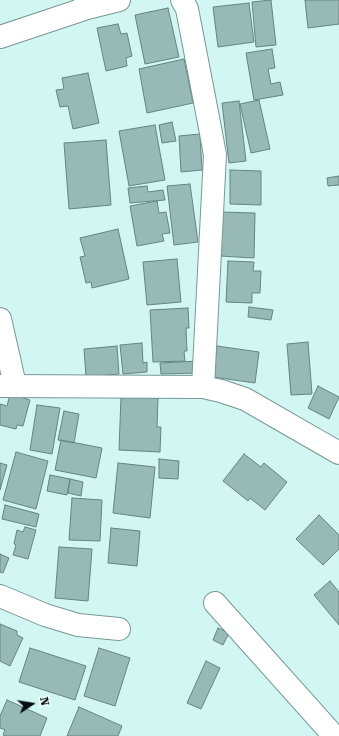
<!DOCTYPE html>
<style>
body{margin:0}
#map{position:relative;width:339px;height:736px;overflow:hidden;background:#d2f6f2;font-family:"Roboto Serif",serif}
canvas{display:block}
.north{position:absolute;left:12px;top:684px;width:40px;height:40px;-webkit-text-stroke:3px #f0fefd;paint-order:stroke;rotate:78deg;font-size:11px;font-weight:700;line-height:16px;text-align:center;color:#030e0d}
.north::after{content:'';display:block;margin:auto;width:14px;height:18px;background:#030e0d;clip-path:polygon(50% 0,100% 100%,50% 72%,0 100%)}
</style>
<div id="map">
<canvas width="339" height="736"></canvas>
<div class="north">N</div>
</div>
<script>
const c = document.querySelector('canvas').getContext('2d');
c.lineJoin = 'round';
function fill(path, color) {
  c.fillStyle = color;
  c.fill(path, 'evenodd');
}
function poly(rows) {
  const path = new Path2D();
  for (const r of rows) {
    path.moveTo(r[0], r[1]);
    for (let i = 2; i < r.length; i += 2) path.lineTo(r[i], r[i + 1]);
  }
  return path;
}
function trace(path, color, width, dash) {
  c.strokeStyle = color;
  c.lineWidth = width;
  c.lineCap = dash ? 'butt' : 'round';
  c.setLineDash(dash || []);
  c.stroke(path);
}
const building = poly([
 [271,0,276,45,256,47,252,2,271,0],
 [305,0,339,0,339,24,308,28,305,0],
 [249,3,254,42,218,47,213,7,249,3],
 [168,8,179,57,145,64,135,15,168,8],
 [118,24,121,34,127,33,132,56,126,58,127,66,106,71,97,28,118,24],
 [272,49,275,68,268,69,271,84,280,82,283,95,254,100,246,53,272,49],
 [184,59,193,103,147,113,139,69,184,59],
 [88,73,99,123,73,129,68,106,60,107,56,90,64,89,62,78,88,73],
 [259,100,270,149,251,153,240,104,259,100],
 [239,101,246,161,229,163,222,103,239,101],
 [172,122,176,141,162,143,159,125,172,122],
 [155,125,165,180,129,186,119,131,155,125],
 [200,134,202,170,181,172,179,136,200,134],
 [106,140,111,205,69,209,64,143,106,140],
 [230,170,261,171,261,205,230,204,230,170],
 [339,176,339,185,328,186,327,178,339,176],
 [190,184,198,242,174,245,167,186,190,184],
 [147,186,148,192,163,190,165,200,130,203,128,188,147,186],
 [157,201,159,213,166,212,170,233,162,234,164,241,137,246,130,206,157,201],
 [221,212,255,213,254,258,220,256,221,212],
 [118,229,129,279,92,288,91,282,86,283,80,257,85,256,80,238,118,229],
 [177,259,181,302,147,305,143,262,177,259],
 [228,261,254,262,253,271,261,271,260,293,252,293,252,303,226,302,228,261],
 [249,307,273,310,271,320,248,317,249,307],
 [188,308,189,328,186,328,187,351,184,351,185,361,153,362,150,310,188,308],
 [308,342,312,394,291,395,287,344,308,342],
 [142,343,143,363,147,362,147,372,123,374,120,345,142,343],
 [117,346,119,374,86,377,84,349,117,346],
 [217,346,259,352,255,383,213,377,217,346],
 [198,361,198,373,161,374,160,363,198,361],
 [318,386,339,397,329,419,308,408,318,386],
 [10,394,30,400,23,426,17,425,16,429,0,425,0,404,7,406,10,394],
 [121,397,158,398,157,427,161,427,160,452,119,450,121,397],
 [37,405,60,408,52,454,30,450,37,405],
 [64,411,79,414,74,443,58,440,64,411],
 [61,440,102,448,96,478,55,470,61,440],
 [16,452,48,461,36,509,3,500,16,452],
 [244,454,261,467,264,463,287,482,265,510,250,498,248,501,223,481,244,454],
 [159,459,179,461,178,479,159,478,159,459],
 [0,463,7,465,0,490,0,463],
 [118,463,155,467,150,518,113,513,118,463],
 [50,475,70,479,67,495,47,491,50,475],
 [70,479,83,482,81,496,68,493,70,479],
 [72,498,102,500,100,541,69,540,72,498],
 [5,505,39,514,36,527,2,519,5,505],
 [319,515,339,535,339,549,323,565,296,539,319,515],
 [25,527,36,530,28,559,13,555,16,545,14,544,17,530,23,532,25,527],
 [111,528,140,531,137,566,108,563,111,528],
 [59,547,92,549,88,601,55,598,59,547],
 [0,554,9,558,3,573,0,572,0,554],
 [330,581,339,592,339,625,314,595,330,581],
 [0,624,17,631,17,635,23,638,10,666,0,661,0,624],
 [218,628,229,633,223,645,213,640,218,628],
 [30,648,86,666,75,700,19,682,30,648],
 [99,648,130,658,115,706,84,696,99,648],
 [206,661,220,668,201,709,187,703,206,661],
 [7,700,47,718,40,736,7,736,3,735,5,730,0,728,0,716,7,700],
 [79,707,122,726,118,736,67,736,79,707]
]);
fill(building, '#97bab6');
trace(building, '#648582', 1);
const minor = poly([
 [182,0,187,9,211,133,215,155,203,387],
 [87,8,119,0],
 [0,37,87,8,85,0],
 [0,319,15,385],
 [0,386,203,387,221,391,245,399,339,453],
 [0,596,45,615,78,625,119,629],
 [215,603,334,736]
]);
trace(minor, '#779995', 24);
trace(minor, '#fff', 22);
</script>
